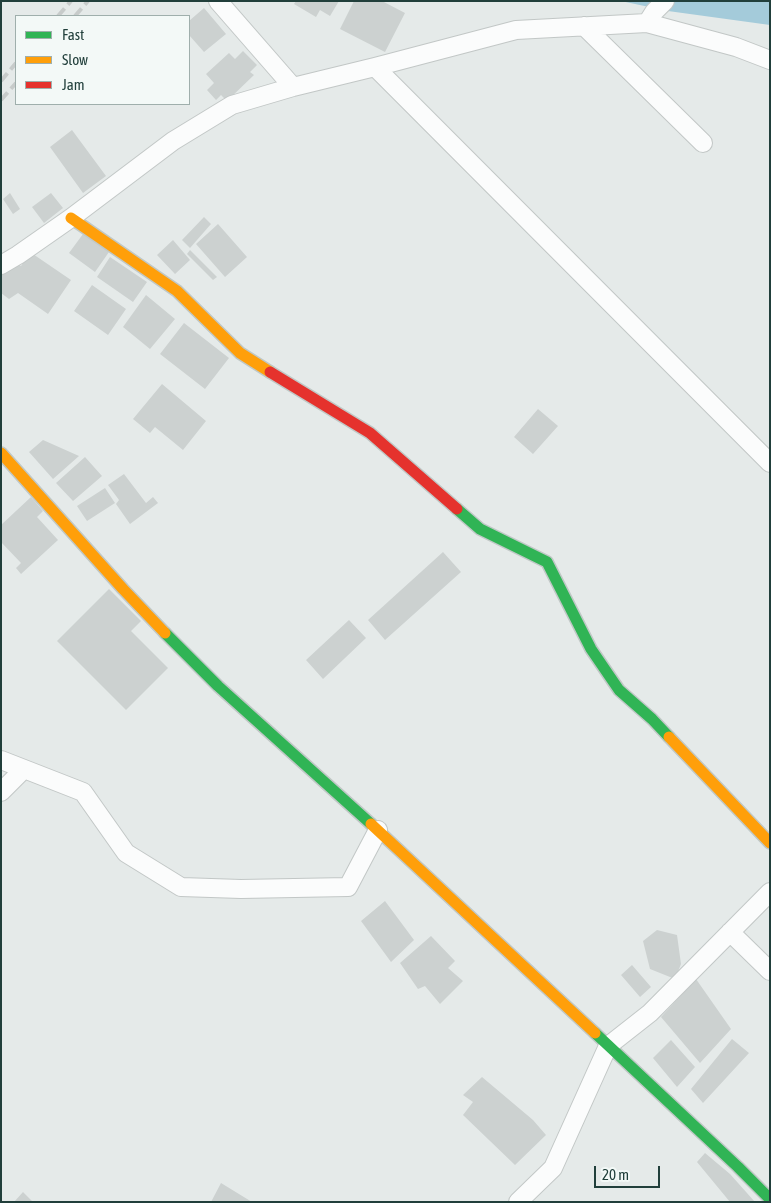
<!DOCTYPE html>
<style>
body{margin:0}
#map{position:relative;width:771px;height:1203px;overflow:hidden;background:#e5eae9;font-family:"Asap Condensed",sans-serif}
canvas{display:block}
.frame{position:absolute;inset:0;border:2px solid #213f3b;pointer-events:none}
.legend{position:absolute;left:15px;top:15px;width:175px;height:90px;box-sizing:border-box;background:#f3f9f7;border:1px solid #9fafac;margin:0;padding:6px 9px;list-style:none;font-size:15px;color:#213f3b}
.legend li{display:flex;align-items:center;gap:10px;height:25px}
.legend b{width:25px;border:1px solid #9fafac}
.scale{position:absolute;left:594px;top:1166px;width:66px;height:22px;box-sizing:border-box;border:2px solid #213f3b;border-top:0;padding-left:6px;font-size:15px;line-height:18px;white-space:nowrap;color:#213f3b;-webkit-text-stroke:4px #f3f9f7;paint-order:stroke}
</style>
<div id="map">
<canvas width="771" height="1203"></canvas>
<div class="frame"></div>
<ul class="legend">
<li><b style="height:6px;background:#30b455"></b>Fast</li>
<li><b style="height:6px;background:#ff9f0a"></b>Slow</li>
<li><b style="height:6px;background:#e5322d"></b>Jam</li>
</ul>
<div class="scale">20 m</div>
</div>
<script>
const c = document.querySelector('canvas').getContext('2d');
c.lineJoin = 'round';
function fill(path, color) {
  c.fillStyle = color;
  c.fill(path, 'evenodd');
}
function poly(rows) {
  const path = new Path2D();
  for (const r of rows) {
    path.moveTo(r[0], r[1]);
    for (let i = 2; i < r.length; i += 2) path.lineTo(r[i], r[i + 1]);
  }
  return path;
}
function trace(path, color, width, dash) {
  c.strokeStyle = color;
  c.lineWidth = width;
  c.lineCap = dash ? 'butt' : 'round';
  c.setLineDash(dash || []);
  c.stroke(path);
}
fill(poly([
 [621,1,770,1,770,25,668,11]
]), '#a4cbda');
fill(poly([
 [296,1,339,1,330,16,320,10,316,17,294,4],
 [354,1,382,1,405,13,385,52,340,29],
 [204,8,226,34,204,52,189,35,189,21],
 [243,51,257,65,250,72,254,75,227,101,221,95,216,100,207,90,214,83,206,74,229,53,235,59],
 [72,130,106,176,83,193,50,147],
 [10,193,20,209,13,214,3,199],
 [51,193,63,208,44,223,32,207],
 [204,217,211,224,190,248,182,240],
 [218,224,247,257,225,277,196,244],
 [83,234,109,252,95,272,69,253],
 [173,240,190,260,175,274,157,255],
 [190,250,217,277,213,280,187,254],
 [30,252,71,280,48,314,18,293,9,299,1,293,1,276,12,260,21,266],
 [110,257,147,282,133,302,97,277],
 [92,285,126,309,108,335,74,311],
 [146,295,175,319,150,349,123,327],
 [184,323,229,358,205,389,160,354],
 [162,384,206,421,183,450,155,427,150,433,133,419],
 [538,409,558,426,533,454,514,437],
 [43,440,79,456,53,479,29,452],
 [85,457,102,476,73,501,56,483],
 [124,474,146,503,153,497,158,503,130,524,116,504,119,500,108,485],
 [105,488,115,503,87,521,77,506],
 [31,497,43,511,37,517,58,540,21,574,16,568,21,563,1,542,1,525],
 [443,552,461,572,385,640,368,620],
 [109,589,141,621,131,631,168,668,126,710,57,641],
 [349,620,366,638,323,679,306,660],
 [385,901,414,940,391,962,361,921],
 [657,930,677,935,681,964,675,979,650,969,643,941],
 [431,936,455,961,448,968,463,981,440,1004,425,986,418,989,400,963],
 [632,965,651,987,640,997,621,975],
 [696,979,731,1029,700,1063,661,1017],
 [732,1039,749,1053,703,1103,691,1089],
 [671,1040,695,1067,677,1087,653,1058],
 [482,1077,533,1120,546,1135,515,1165,463,1115,473,1102,463,1095],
 [705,1153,730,1174,755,1202,730,1202,697,1162],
 [221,1183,252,1202,211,1202],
 [23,1192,33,1202,14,1202]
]), '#ccd1d0');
const street = poly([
 [218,1,293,87],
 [647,23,654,12,665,1],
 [584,26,703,143],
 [375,67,770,463],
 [1,265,18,255,71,218,173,141,232,105,293,87,375,67,516,30,647,23,736,47,770,60],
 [1,760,83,792,126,853,181,887,241,889,348,887,378,830],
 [1,792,24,769],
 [730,932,770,971],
 [518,1202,553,1168,608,1046,650,1013,770,892]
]);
const fast = poly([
 [457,509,480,529,547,562,591,649,619,690,652,719,669,737],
 [165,633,218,686,371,824],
 [595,1033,738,1167,770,1199]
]);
const slow = poly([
 [71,218,177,291,240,353,270,372],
 [1,453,123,589,165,633],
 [669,737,770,843],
 [371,824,595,1033]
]);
const jam = poly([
 [270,372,370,433,457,509]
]);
trace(street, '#c2c7c6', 20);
trace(fast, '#c0c8c6', 14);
trace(slow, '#c0c8c6', 14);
trace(jam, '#c0c8c6', 14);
trace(street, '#fbfcfc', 18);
trace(fast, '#30b455', 11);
trace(slow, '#ff9f0a', 11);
trace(jam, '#e5322d', 11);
trace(poly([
 [58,16,71,1],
 [75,16,88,1],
 [1,81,16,63],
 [1,100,16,83]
]), '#c7cbca', 4, [10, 5]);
</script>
